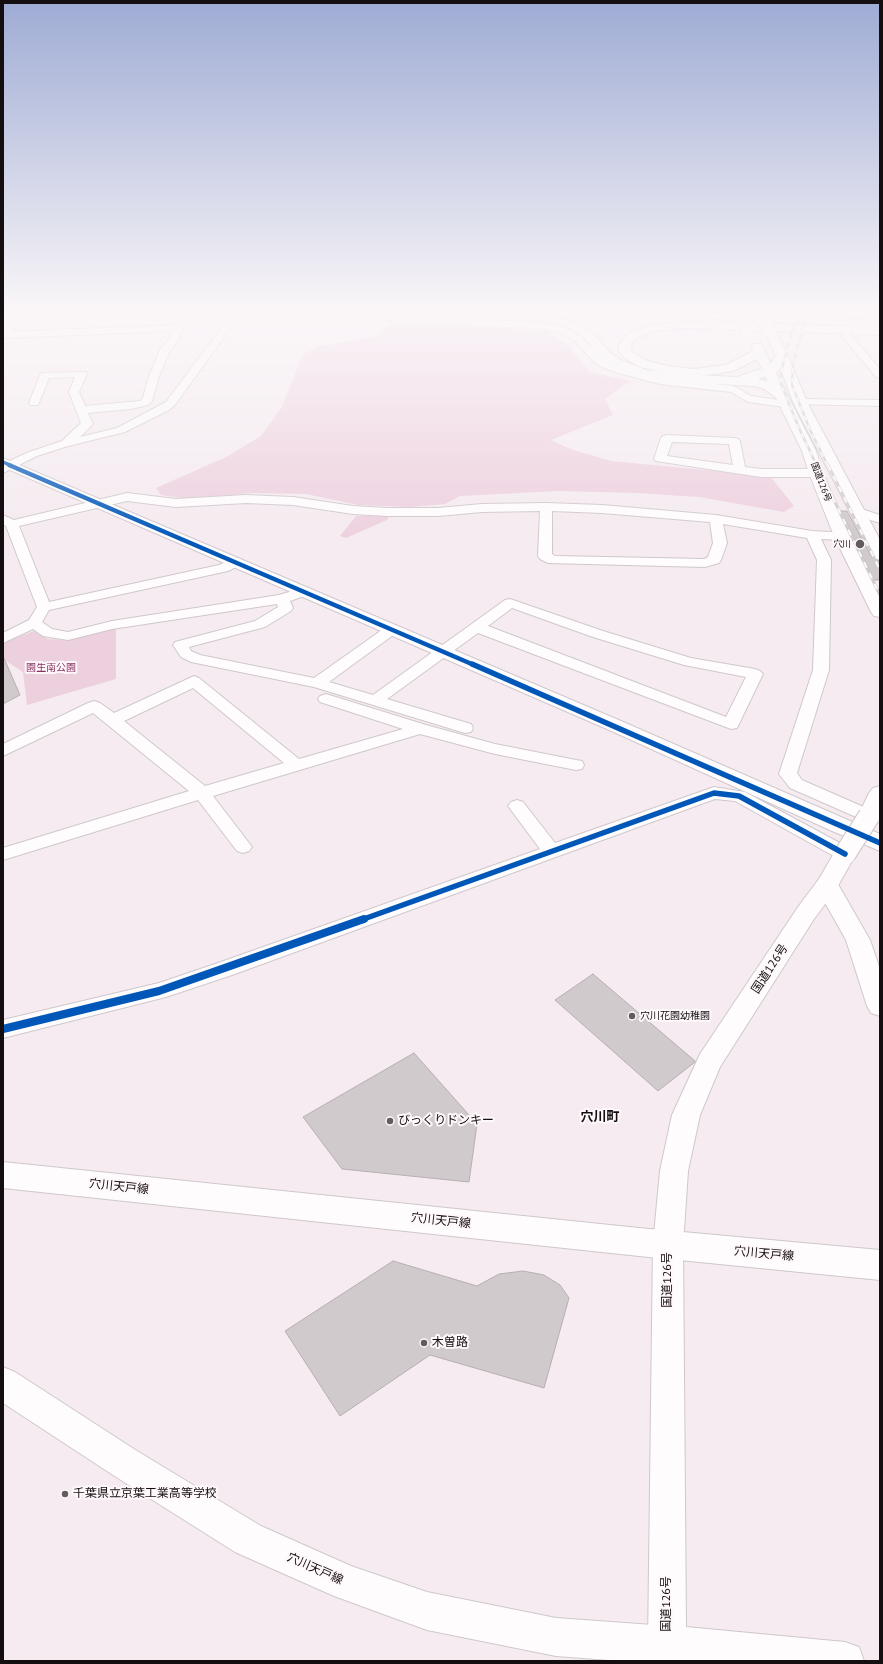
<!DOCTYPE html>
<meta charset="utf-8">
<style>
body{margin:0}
#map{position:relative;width:883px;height:1664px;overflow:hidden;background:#f5ebf0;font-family:"PT Sans",sans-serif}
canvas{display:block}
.frame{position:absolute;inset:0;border:4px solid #140e11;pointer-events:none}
</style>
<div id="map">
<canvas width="883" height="1664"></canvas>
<div class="frame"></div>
</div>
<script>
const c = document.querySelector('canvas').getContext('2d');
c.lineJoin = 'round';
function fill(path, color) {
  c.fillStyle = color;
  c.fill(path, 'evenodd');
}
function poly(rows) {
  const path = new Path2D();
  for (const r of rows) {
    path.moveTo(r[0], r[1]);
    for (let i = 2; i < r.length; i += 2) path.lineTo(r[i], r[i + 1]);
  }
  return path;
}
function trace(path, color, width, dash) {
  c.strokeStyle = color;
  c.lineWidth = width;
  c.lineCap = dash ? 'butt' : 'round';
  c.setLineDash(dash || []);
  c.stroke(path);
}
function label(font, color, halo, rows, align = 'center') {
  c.font = font + ' "PT Sans","Noto Sans JP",sans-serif';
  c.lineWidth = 4;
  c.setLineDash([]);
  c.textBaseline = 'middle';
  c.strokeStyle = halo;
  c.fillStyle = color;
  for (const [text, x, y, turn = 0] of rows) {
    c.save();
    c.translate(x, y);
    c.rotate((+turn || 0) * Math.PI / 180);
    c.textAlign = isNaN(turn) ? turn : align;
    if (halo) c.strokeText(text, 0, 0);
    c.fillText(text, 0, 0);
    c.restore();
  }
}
fill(poly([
 [418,321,547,331,569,346,589,372,630,381,605,399,613,415,551,440,570,449,611,461,770,476,794,506,784,512,699,497,636,493,558,491,460,496,445,504,410,507,358,505,306,494,249,493,211,498,182,498,161,495,156,488,226,457,261,436,282,407,303,354,320,346,374,337,390,323],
 [356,516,389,516,387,520,346,538,340,536],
 [116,627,116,679,27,705,23,672,3,659,3,643,34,631,48,639,63,640]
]), '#edd0de');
const building = poly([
 [841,511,847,511,871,556,874,559,880,561,880,580,874,580,841,511],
 [3,656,20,695,3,704,3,656],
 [593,974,695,1061,695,1062,658,1091,555,1000,593,974],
 [414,1053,477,1124,469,1182,342,1169,303,1117,414,1053],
 [393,1261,477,1286,499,1274,523,1271,544,1275,560,1285,569,1298,544,1388,430,1355,340,1416,285,1331,393,1261]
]);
fill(building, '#d1cacd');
trace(building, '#b6aeb2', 1);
const minor = poly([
 [235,310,244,310,174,406,169,410,125,432,68,446,37,456,3,473,3,464,29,452,62,441,81,423,69,392,75,377,49,378,38,405,30,405,29,403,41,373,86,372,87,374,79,392,85,406,140,401,143,398,149,376,160,350,168,340,172,331,3,338,3,332,177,325,187,312,193,312,195,314,179,335,178,341,170,351,159,376,152,401,148,405,131,409,88,413,93,424,80,437,117,428,166,402,235,310],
 [344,310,361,310,397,316,533,322,557,326,568,329,582,338,601,357,610,363,623,368,660,378,734,386,751,396,785,401,790,404,785,407,748,402,731,392,660,384,615,372,602,367,593,361,576,342,562,333,557,332,533,328,397,322,349,313,344,310],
 [846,332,849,333,880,369,880,378,876,377,843,337,841,335,846,332],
 [800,399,880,400,880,406,796,404,795,402,800,399],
 [667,435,734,438,738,439,740,441,745,467,761,469,816,469,820,470,822,473,820,476,816,477,761,477,656,461,654,459,661,438,663,436,667,435],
 [672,442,729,444,733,465,667,456,672,442],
 [127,493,176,499,246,495,293,497,353,506,387,508,438,508,482,504,546,503,602,505,716,515,812,531,847,533,849,536,847,539,842,540,821,539,831,560,829,670,797,773,802,780,875,812,878,816,875,820,869,822,863,820,790,788,779,774,813,670,817,560,807,538,723,524,727,543,721,560,719,563,705,567,548,563,540,559,538,556,540,511,482,512,438,516,387,516,353,514,293,505,246,503,176,507,127,501,19,526,49,602,219,565,235,558,240,559,242,562,240,565,228,571,49,610,42,622,52,629,68,632,112,621,279,595,302,588,307,589,309,592,307,595,290,601,293,608,291,611,265,627,189,647,191,651,200,655,314,678,386,627,391,626,396,627,398,630,396,633,329,682,373,695,505,600,510,599,603,631,691,658,755,669,760,671,763,674,739,724,737,728,731,729,478,633,387,699,471,724,473,728,471,732,465,733,314,687,191,662,181,657,173,645,175,642,255,621,278,607,277,604,112,629,68,640,43,636,33,629,3,643,3,633,29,620,37,607,6,526,3,524,3,515,14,520,127,493],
 [552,511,602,513,710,522,713,543,708,557,704,559,555,556,552,554,552,511],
 [512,608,593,637,684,665,746,677,726,717,488,626,512,608],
 [858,508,880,515,880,523,854,515,852,512,854,509,858,508],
 [194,676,199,678,299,759,403,729,320,702,318,699,320,696,326,694,426,725,495,744,576,760,582,761,584,765,582,769,576,770,495,754,420,734,213,796,249,843,252,847,249,851,243,853,237,851,198,800,3,860,3,848,189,791,93,713,3,756,3,744,88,703,94,701,100,703,114,713,194,676],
 [193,688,284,763,205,786,124,721,193,688],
 [714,787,745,792,851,849,854,854,851,859,845,860,839,859,735,801,715,799,232,975,166,997,3,1038,3,1020,159,983,218,963,540,849,508,806,511,802,517,800,523,802,555,843,714,787]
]);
const tertiary = poly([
 [28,310,41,310,7,335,3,336,3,327,28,310],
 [3,458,621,721,880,834,880,851,832,831,607,729,3,467,3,458],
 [827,877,835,879,870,940,880,969,880,1016,871,1013,867,1006,846,940,815,885,819,879,827,877]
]);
const primary = poly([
 [3,1162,639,1228,880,1250,880,1280,639,1256,3,1188,3,1162],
 [3,1367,15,1372,137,1451,261,1526,351,1566,427,1592,556,1618,667,1626,681,1631,686,1645,681,1659,675,1661,622,1661,556,1656,427,1630,334,1596,235,1552,113,1475,3,1403,3,1367]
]);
const trunk = poly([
 [687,322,880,327,880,335,776,331,788,356,807,402,880,540,880,560,874,558,872,555,793,402,776,356,764,331,687,328,655,331,637,338,630,346,632,352,648,361,668,366,694,369,726,365,753,351,751,347,753,344,761,344,816,451,823,473,850,536,880,595,880,617,874,616,871,612,834,536,809,473,802,451,757,359,733,371,694,377,668,374,640,367,624,358,619,351,618,346,629,332,654,324,687,322],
 [880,786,880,816,877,821,869,823,861,821,858,816,869,793,873,788,880,786],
 [845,846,853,848,856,854,835,891,814,919,720,1067,700,1115,688,1171,683,1245,686,1627,845,1642,859,1647,864,1661,659,1661,653,1659,648,1645,653,1245,660,1171,672,1115,700,1054,798,907,819,879,837,848,845,846]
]);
const motorway = poly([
 [463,310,500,310,544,314,574,322,593,333,610,353,621,360,646,370,679,374,737,377,769,366,778,353,786,353,788,356,784,364,777,372,758,379,774,383,787,394,785,397,780,398,775,397,764,389,754,386,679,382,640,376,613,366,602,359,585,339,566,326,543,320,469,313,465,312,463,310],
 [589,310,655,310,880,321,880,327,595,313,591,312,589,310]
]);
trace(minor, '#cfc8cb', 2);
trace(tertiary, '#cfc8cb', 2);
trace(primary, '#cfc8cb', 2);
trace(trunk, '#cfc8cb', 2);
trace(motorway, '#cfc8cb', 2);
fill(minor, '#fefcfd');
fill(tertiary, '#fefcfd');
fill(primary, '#fefcfd');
fill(trunk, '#fefcfd');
fill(motorway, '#fefcfd');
const railFar1 = poly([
 [800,310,788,345,781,373,781,384,799,428,817,466],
 [807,310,793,365,792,385,810,430,828,466]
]);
const rail = poly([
 [817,465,880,595],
 [828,465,880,570]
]);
trace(railFar1, '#d0cdcf', 2.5);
trace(rail, '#d0cdcf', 3);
trace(railFar1, '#fff8fb', 1.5, [5]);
trace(rail, '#fff8fb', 2, [6]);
const trunkBridgeFar1 = poly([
 [738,310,748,330],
 [757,310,769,330]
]);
const trunkBridge = poly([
 [845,854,869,816]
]);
trace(trunkBridgeFar1, '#cfc8cb', 14, []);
trace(trunkBridge, '#cfc8cb', 23, []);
trace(trunkBridgeFar1, '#fefcfd', 13);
trace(trunkBridge, '#fefcfd', 21);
trace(poly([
 [3,462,12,466]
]), '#0057b8', 3.5);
trace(poly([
 [9,465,474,665]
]), '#0057b8', 4.5);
trace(poly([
 [472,664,880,843],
 [361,920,714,793,739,796,845,854]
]), '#0057b8', 5.5);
trace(poly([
 [3,1029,159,991,364,919]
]), '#0057b8', 8);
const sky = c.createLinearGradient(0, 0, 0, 542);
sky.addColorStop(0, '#9eabd4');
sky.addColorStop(0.57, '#faf6f8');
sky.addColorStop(1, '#faf6f800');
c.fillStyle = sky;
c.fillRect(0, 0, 883, 542);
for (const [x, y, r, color] of [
 [860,544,5,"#635b5f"],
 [632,1016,4,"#635b5f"],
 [390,1121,4,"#635b5f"],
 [424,1343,4,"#635b5f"],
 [65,1494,4,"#635b5f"]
]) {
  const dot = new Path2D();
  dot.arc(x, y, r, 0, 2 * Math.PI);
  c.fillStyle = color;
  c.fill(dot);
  trace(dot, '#fff8fb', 1.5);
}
label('9px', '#140e11', '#fff8fb', [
 ["国道126号",821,482,69]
]);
label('9px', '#140e11', '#fff8fb', [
 ["穴川",851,544]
], 'right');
label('10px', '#863362', '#fff8fb', [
 ["園生南公園",51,668]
]);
label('10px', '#140e11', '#fff8fb', [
 ["穴川花園幼稚園",640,1016]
], 'left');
label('12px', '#140e11', '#fff8fb', [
 ["国道126号",770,969,-57],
 ["穴川天戸線",119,1187,6],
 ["穴川天戸線",441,1221,6],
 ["穴川天戸線",764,1254,5],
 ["国道126号",668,1280,-90],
 ["穴川天戸線",315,1569,24],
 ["国道126号",667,1604,-90]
]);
label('12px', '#140e11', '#fff8fb', [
 ["びっくりドンキー",398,1121],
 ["木曽路",432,1343],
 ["千葉県立京葉工業高等学校",73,1494]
], 'left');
label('bold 13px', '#140e11', '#fff8fb', [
 ["穴川町",600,1117]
]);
</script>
